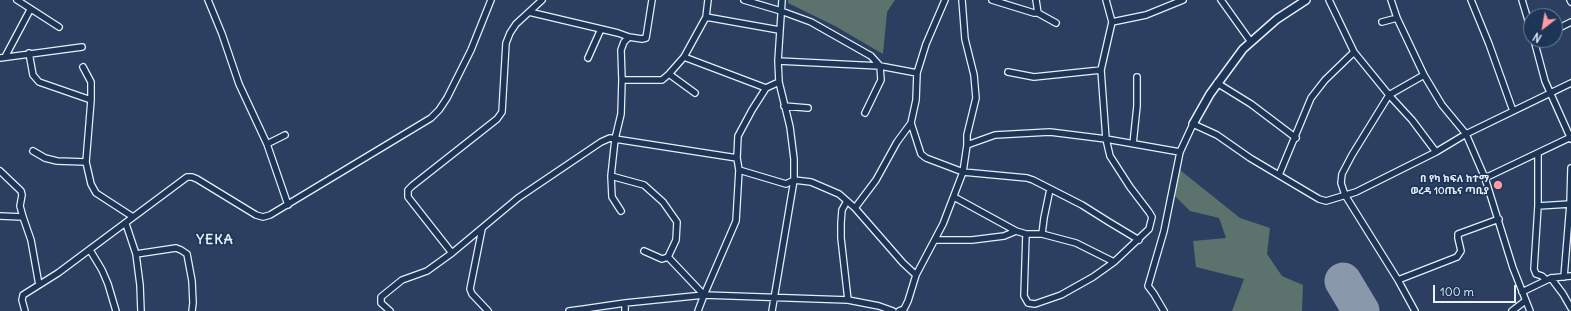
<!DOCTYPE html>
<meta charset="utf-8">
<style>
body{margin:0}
#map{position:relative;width:1571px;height:311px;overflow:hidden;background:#2c3f61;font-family:Delius,sans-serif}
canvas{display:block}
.north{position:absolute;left:1523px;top:8px;width:40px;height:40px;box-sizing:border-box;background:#1d3557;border:1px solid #6e8097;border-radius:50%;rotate:211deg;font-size:11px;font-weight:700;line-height:16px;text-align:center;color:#e8f1f8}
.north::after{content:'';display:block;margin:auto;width:14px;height:18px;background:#ff9aa2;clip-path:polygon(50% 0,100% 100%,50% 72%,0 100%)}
.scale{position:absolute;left:1433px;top:285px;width:83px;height:18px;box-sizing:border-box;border:2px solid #e8f1f8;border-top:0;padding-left:5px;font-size:12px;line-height:14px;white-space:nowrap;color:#e8f1f8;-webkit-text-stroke:3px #1d3557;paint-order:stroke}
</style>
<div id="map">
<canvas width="1571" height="311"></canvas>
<div class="north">N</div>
<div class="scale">100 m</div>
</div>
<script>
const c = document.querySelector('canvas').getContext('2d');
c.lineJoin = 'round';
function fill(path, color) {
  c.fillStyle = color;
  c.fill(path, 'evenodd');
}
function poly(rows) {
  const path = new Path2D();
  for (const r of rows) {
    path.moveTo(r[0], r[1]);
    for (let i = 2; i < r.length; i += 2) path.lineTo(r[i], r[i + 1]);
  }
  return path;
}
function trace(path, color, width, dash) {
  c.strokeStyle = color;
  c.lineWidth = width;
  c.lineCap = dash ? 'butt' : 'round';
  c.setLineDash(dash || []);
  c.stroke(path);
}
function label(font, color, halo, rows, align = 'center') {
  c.font = font + ' Delius,"Noto Sans Ethiopic",sans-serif';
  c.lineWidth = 3.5;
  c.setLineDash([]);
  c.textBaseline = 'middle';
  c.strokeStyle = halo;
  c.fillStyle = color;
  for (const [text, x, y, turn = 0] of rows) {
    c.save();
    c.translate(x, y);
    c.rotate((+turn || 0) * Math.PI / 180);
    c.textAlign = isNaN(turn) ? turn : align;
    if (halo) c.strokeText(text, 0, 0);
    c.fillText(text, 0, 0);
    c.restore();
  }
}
fill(poly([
 [788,0,895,0,887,12,883,54,835,26,788,3],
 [1180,170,1240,218,1270,228,1267,254,1282,276,1303,285,1302,311,1232,311,1244,279,1196,267,1193,241,1226,238,1219,218,1190,211,1175,196]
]), '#5b726d');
trace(poly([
 [1343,281,1361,311]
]), '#8a98ac', 37);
const minor = poly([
 [17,0,59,27],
 [208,0,222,34,239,84,267,144,288,205],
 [542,0,516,24,510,33,506,43,502,112,497,119,412,186,408,190,408,197,452,253,518,198,601,142,610,138,615,139,621,114,622,80,621,50,624,42,629,37,642,39,646,38,652,0],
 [708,0,706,17,684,57,766,88,752,110,738,136,737,158,739,170,736,221,704,295,848,300,879,306,893,311],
 [744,0,781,11,811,22,871,56,880,66,881,80,865,113],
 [945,0,926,44,917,73,916,100,911,123,921,154,926,158,963,172,1027,178,1033,180,1082,205,1109,222,1139,240],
 [992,0,1034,13,1038,13,1036,0],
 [1106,0,1112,22],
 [1221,0,1251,42],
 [1329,0,1354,52,1389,95,1352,155,1342,174,1341,183,1345,195,1398,280,1415,311],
 [1391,0,1397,18,1424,75,1442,105,1466,134,1485,178,1513,268,1530,311],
 [1471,0,1489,44,1513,111],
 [1522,0,1531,30],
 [1570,0,1571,2],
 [529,12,618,33,629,37],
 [1038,13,1056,23],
 [706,17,779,30],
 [1382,22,1397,18],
 [1555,30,1571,22],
 [1534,40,1545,81,1571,139],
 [29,53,33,75,39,82,91,100,86,162],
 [5,57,30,10],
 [0,58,82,47],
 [588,58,601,29],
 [778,61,880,66,917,73],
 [83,67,91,82,91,100],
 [1008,72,1034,77,1101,70],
 [669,74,695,93],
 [1424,75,1389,95,1412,120,1436,152],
 [622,80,662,80,669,74,684,57],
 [1217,83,1251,104,1296,138],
 [766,88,779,82],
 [784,106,808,108],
 [267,144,285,135],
 [1133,144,1137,106,1137,77],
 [967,145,995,135,1050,132,1106,139,1180,152],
 [33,151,45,158,57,161,86,162,91,184,96,193,133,217],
 [1538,153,1538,206],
 [1571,168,1570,204,1571,204],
 [739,170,786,184,794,180,811,182,839,194,855,208,903,263,916,275],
 [0,171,21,191,22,195,20,206,23,217],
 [1279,175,1311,98,1325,80,1354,52],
 [611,176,612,197,621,211],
 [1485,178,1571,137],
 [954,197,1016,231],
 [847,201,842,210,841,223,841,238,848,300],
 [855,208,876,180,897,142,911,123],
 [0,216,23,217,31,240,39,285],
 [126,224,136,254,176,248,181,250,187,254,192,281,193,303,192,311],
 [482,229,470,289,472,294,488,311],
 [1026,234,1024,296,1028,303,1035,304,1061,295,1093,277,1114,262,1149,229,1152,217,1149,212,1130,187,1110,156,1106,139,1101,70,1112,22,1146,15,1183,0],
 [1042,234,1044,218,1050,189],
 [935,240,972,240,1004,236,1016,231,1026,234,1042,234,1076,243,1114,262],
 [90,250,102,270,108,284,116,311],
 [644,251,662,259,668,257],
 [136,254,140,285,141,311],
 [1551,278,1563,294,1571,308],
 [1398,280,1457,257,1461,251,1458,238,1458,234,1499,219],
 [1546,280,1542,276,1536,274,1534,269,1538,206,1570,204,1564,277],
 [1522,292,1551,278,1571,276],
 [704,295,668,257,676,240,677,222,663,202,644,185,611,176,615,139,737,158],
 [584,309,625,303,704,295,698,311],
 [25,311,22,300,23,295,58,273,187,177,192,177,197,179,256,215,263,217,270,215,431,118,439,110,447,98,471,50,491,0],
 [390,311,381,303,381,297,402,280,427,271,452,253],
 [569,311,584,309,584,311],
 [625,311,625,303],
 [772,311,794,180,794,159,790,127,779,82,778,61,782,0],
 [899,311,904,309,908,301,916,275,943,224,963,172,967,145,967,135,976,98,974,75,965,39,962,0],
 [1164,311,1154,294,1148,286,1164,231,1180,152,1193,124,1217,135,1250,158,1319,199,1326,201,1356,192,1436,152,1466,134,1571,83],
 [1512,311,1525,301]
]);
const major = poly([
 [1193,124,1210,94,1243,49,1277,19,1306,0]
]);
trace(minor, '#e8f1f8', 8);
trace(major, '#e8f1f8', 10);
trace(minor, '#1d3557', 5.5);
trace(major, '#1d3557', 7);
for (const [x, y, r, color] of [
 [1498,185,5,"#ff9aa2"]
]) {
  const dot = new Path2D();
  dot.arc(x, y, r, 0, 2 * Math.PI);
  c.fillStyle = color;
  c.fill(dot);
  trace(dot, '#1d3557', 1.5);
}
label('bold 10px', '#e8f1f8', '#1d3557', [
 ["በ የካ ክፍለ ከተማ",1489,179],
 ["ወረዳ 10ጤና ጣቢያ",1489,191]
], 'right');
c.letterSpacing = '1px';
label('bold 14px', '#e8f1f8', '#1d3557', [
 ["YEKA",215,240]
]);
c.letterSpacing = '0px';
</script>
